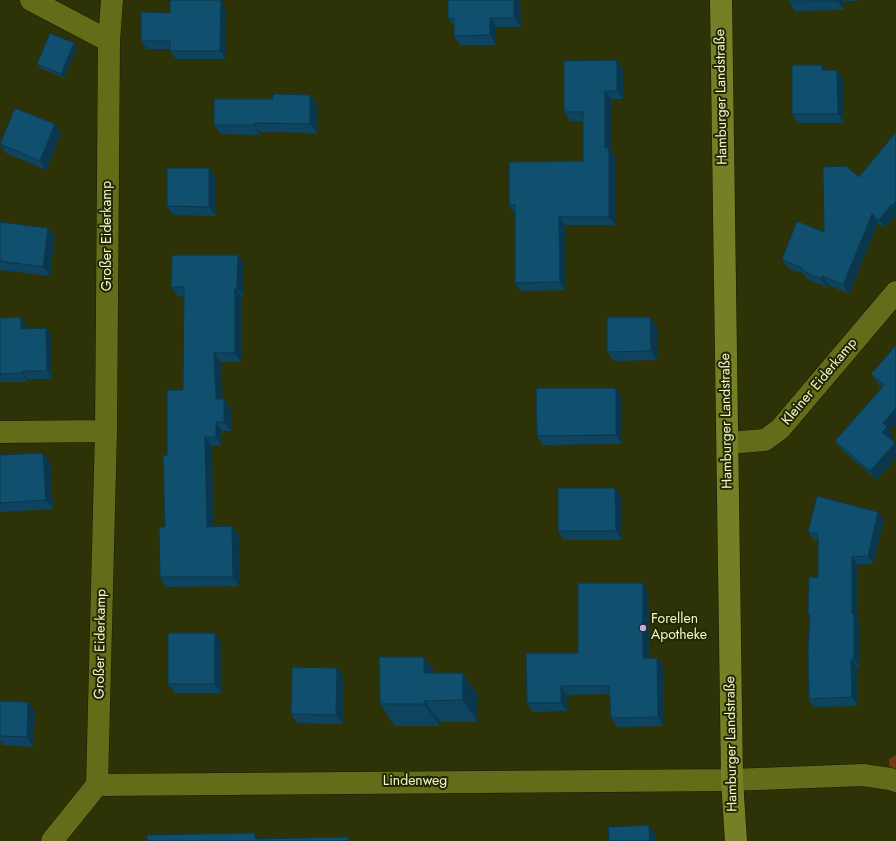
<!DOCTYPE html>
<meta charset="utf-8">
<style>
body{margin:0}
canvas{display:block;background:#2e3307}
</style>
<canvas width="896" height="841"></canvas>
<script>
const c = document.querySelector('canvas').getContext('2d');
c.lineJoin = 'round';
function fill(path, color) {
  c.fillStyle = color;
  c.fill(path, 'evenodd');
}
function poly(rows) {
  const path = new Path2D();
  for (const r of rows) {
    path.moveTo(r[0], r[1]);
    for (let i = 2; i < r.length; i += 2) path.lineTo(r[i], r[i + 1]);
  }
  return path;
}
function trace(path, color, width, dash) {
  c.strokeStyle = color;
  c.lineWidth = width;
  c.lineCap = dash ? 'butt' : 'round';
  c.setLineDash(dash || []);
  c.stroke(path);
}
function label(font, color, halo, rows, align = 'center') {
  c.font = font + ' Jost,sans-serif';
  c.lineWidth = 4;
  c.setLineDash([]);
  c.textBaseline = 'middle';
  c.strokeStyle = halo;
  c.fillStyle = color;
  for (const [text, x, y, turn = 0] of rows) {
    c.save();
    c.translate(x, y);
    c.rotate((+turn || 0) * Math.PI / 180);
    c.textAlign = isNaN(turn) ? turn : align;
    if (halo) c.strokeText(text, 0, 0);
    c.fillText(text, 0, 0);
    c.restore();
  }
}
fill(poly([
 [896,755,896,781,890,779,889,759]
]), '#6f3c12');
const minor = poly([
 [31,0,109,41],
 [0,432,106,431],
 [728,443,765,440,780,429,896,292],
 [97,785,732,780,863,775,890,779,896,781],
 [52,841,97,785,106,431,109,41,112,0]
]);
const major = poly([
 [721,0,732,780,736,841]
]);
trace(minor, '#161902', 23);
trace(major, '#161902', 23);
trace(minor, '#636c19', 22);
trace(major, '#747f26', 22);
fill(poly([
 [448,0,520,0,521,27,496,27,496,45,460,45,454,36,454,26,448,18],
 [789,0,857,0,857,1,844,1,844,10,795,11,789,2],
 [226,8,226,59,176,59,170,51,170,49,147,49,141,41,170,13],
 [77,47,64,78,40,68,37,64],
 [822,65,825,70,844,79,844,123,798,123,792,114],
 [623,69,623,99,611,99,611,151,615,157,615,225,565,225,565,290,521,291,515,283,515,214,509,205,583,161,583,121,570,121,564,112],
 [310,95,317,104,317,133,260,132,260,135,221,134,214,125,273,99],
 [55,124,61,134,46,170,6,153,0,144],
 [896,132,896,215,885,228,878,223,849,294,829,285,827,287,807,279,804,274,788,268,782,259,824,232,859,177],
 [209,168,216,178,216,216,173,215,167,206],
 [0,222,48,228,55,237,50,276,0,270],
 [244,264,244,297,242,297,241,362,221,362,222,399,224,399,231,408,231,431,222,431,222,446,212,446,213,526,232,526,239,536,239,586,166,587,160,577,165,527,167,455,183,390,184,297,178,296,171,287],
 [650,317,657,327,657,360,614,361,607,352],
 [0,318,26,325,26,328,52,336,52,379,28,379,28,382,0,382],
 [896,345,890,431,893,436,890,439,896,444,896,458,877,480,842,450,835,441,882,387,878,383,871,374],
 [616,388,622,397,622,444,543,445,537,436],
 [43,453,50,462,53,509,0,512,0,455],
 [622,497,622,540,564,540,558,531],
 [884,520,873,564,858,565,857,618,860,621,860,667,857,667,858,706,814,707,809,699,809,617,808,615,818,577,818,541,814,540,808,532],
 [648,591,649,658,657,658,663,666,663,726,617,727,611,718,610,694,567,695,567,711,533,712,527,703,578,653],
 [221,642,222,693,175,693,168,684],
 [424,657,436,673,463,673,478,695,478,722,440,722,440,726,395,726,380,704],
 [337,668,344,677,343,724,298,723,291,714],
 [35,711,33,747,3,745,0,741,0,736]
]), '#0e445f');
fill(poly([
 [221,0,226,8,226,59,220,51],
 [514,0,520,0,521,27,514,18],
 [837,0,843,0,844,1,844,10],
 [490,18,496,27,496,45,490,35],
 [74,43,77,47,64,78,61,74],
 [617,60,623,69,623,99,617,91],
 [822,65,828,74,822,70],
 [837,70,844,79,844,123,838,114],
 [605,91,611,99,611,151,615,157,615,225,609,217,605,148],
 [310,95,317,104,317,133,310,124],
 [254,123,260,132,260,135,254,125],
 [55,124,61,134,46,170,40,161],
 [209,168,216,178,216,216,209,207],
 [896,201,896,212,892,206],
 [891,205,896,213,896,215,885,228,879,220],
 [872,214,878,223,849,294,843,285],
 [559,217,565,225,565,290,560,282],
 [48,228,55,237,50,276,43,267],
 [238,255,244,264,244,297,237,288],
 [822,276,829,285,827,287,821,279],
 [235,288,242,297,241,362,235,353],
 [21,317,26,325,26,337,21,329],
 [650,317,657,327,657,360,651,351],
 [46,328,52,336,52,379,47,371],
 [214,353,221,362,223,408,216,399],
 [22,371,28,379,28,382,22,373],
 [616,388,622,397,622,444,616,435],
 [224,399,231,408,231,431,224,422],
 [896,408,896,424,890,431,893,436,888,441,882,432,883,423],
 [216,422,222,431,222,446,216,437],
 [205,437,212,446,213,536,207,527],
 [895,443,896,444,896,458,877,480,870,471],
 [43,453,50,462,53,509,46,500],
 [615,488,622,497,622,540,616,531],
 [878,512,884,520,873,564,868,556],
 [232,526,239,536,239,586,233,577],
 [852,557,858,565,857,618,860,621,860,667,854,659,852,613],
 [643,583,648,591,649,666,643,658],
 [215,633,221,642,222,693,215,684],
 [424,657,439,678,424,673],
 [657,658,663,666,663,726,658,717],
 [851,659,857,667,858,706,852,697],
 [337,668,344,677,343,724,336,715],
 [463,673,478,695,478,722,463,700],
 [561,686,567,695,567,711,561,703],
 [424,701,440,722,440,726,424,704],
 [28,702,35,711,33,747,27,737],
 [649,825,655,834,656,841,650,841],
 [255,833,260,841,255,839]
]), '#0b374d');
const building = poly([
 [170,0,221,0,220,51,170,51,170,41,141,41,141,12,170,13,170,0],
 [448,0,514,0,514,18,490,18,490,35,454,36,454,19,448,18,448,0],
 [789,0,837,0,837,1,789,2,789,0],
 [50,33,74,43,61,74,37,64,50,33],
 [617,60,617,91,605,91,605,148,609,148,609,217,559,217,560,282,515,283,515,205,509,205,509,162,583,161,583,112,564,112,564,61,617,60],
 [792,65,822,65,822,70,837,70,838,114,792,114,792,65],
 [273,94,310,95,310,124,254,123,254,125,214,125,214,99,273,99,273,94],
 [15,108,55,124,40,161,0,144,15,108],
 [896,132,896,201,892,206,891,205,879,220,872,214,843,285,822,276,821,279,801,270,802,268,782,259,797,221,824,232,823,167,846,166,859,177,896,132],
 [167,168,209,168,209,207,167,206,167,168],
 [0,222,48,228,43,267,0,261,0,222],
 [172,255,238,255,237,288,235,288,235,353,214,353,216,399,224,399,224,422,216,422,216,437,205,437,207,527,232,526,233,577,160,577,159,527,165,527,163,455,167,455,167,390,183,390,184,287,171,287,172,255],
 [21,317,21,329,46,328,47,371,22,371,22,373,0,374,0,318,21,317],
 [607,317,650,317,651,351,607,352,607,317],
 [896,345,896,408,883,423,887,427,882,432,895,443,870,471,835,441,884,385,871,374,896,345],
 [536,388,616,388,616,435,537,436,536,388],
 [43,453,46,500,0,503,0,455,43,453],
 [558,488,615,488,616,531,558,531,558,488],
 [817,496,878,512,868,556,852,557,852,613,854,613,854,659,851,659,852,697,809,699,808,649,810,615,808,615,809,577,818,577,818,534,808,532,817,496],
 [578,583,643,583,643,658,657,658,658,717,611,718,609,686,561,686,561,703,527,703,526,653,578,653,578,583],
 [168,633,215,633,215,684,168,684,168,633],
 [379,657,424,657,424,673,463,673,463,700,424,701,424,704,380,704,379,657],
 [292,667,337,668,336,715,291,714,292,667],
 [0,701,28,702,27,737,0,736,0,701],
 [649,825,650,841,609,841,608,827,649,825],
 [255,833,255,839,348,837,348,841,147,841,147,835,255,833]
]);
fill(building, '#104f6e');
trace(building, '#0b374d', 1);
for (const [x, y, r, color] of [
 [643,628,4,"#bda9f5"]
]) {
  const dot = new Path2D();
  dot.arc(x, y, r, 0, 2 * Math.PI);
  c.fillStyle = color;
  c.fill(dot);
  trace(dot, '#242800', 1.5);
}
label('14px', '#f2f9d1', '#242800', [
 ["Hamburger Landstraße",722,97,-91],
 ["Großer Eiderkamp",108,236,-90],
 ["Kleiner Eiderkamp",820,382,-50],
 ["Hamburger Landstraße",727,421,-91],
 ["Großer Eiderkamp",101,644,-89],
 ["Hamburger Landstraße",732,744,-91],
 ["Lindenweg",415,782]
]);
label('14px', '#f2f9d1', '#242800', [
 ["Forellen",651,620],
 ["Apotheke",651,636]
], 'left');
</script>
